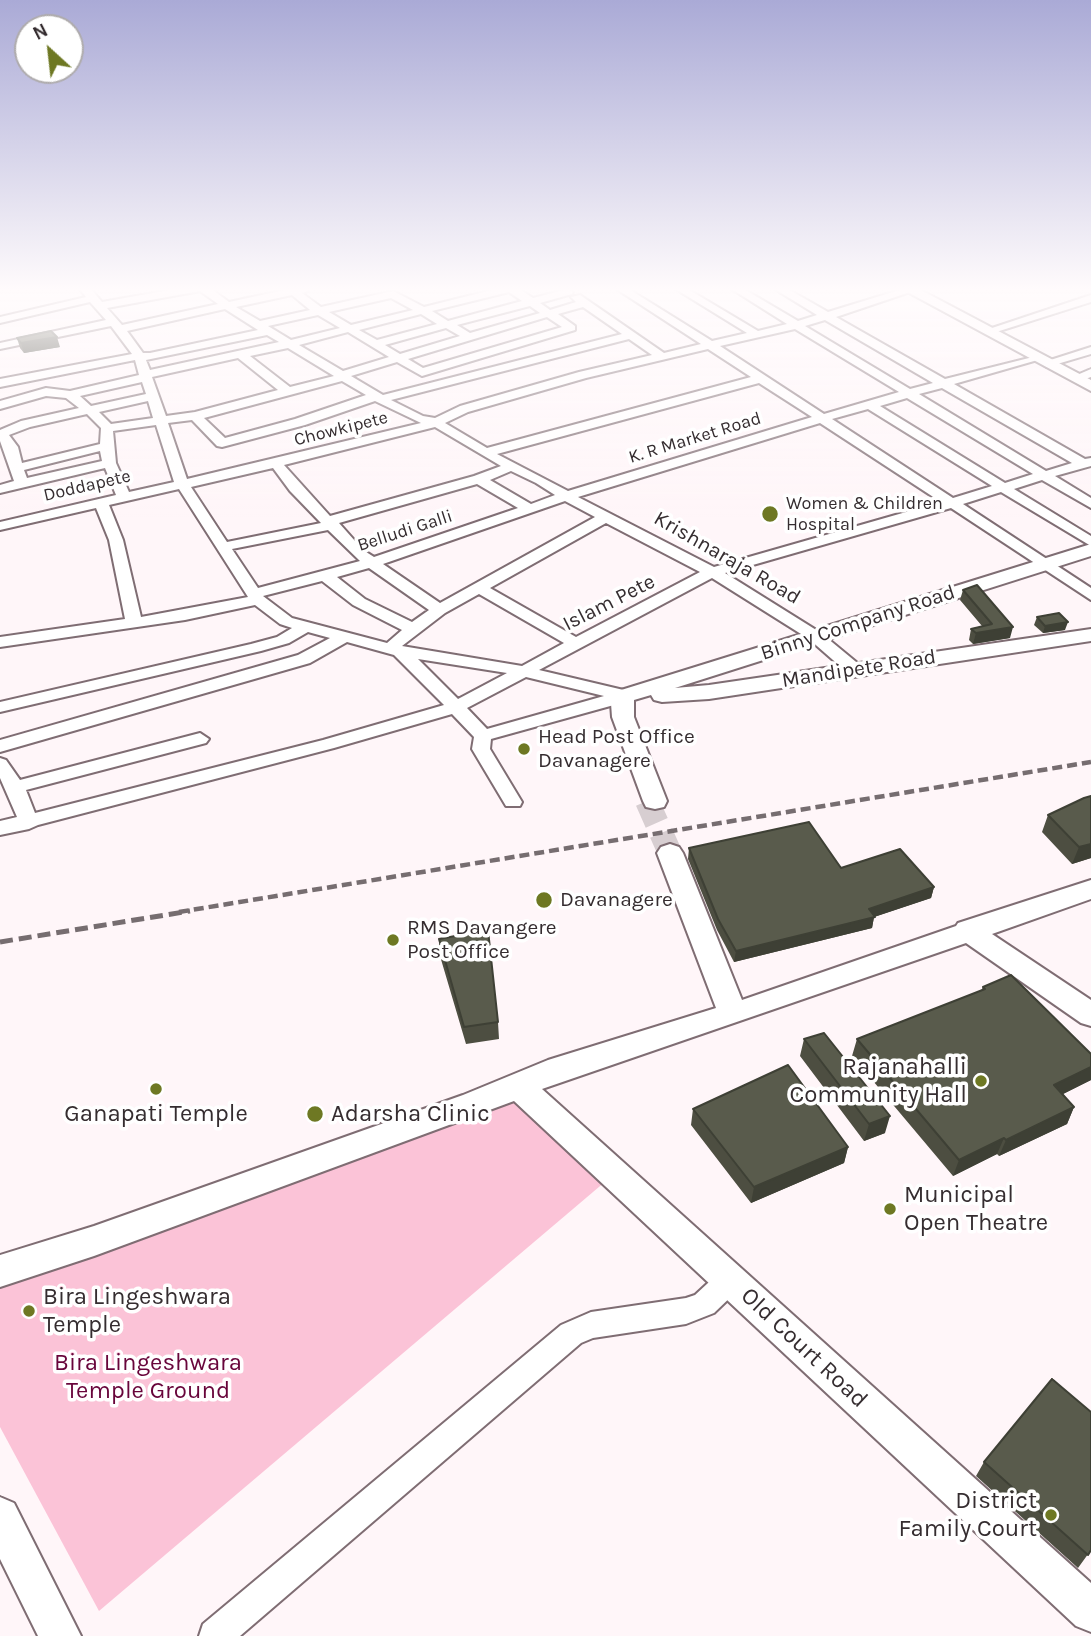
<!DOCTYPE html>
<style>
body{margin:0}
#map{position:relative;width:1091px;height:1636px;overflow:hidden;background:#fff6f9;font-family:Karla,sans-serif}
canvas{display:block}
.north{position:absolute;left:14px;top:14px;width:70px;height:70px;box-sizing:border-box;background:#fff;border:2px solid #aeabac;border-radius:50%;rotate:333deg;font-size:19px;font-weight:700;line-height:28px;text-align:center;color:#352d30}
.north::after{content:'';display:block;margin:auto;width:24px;height:32px;background:#6e7823;clip-path:polygon(50% 0,100% 100%,50% 72%,0 100%)}
</style>
<div id="map">
<canvas width="1091" height="1636"></canvas>
<div class="north">N</div>
</div>
<script>
const c = document.querySelector('canvas').getContext('2d');
c.lineJoin = 'round';
function fill(path, color) {
  c.fillStyle = color;
  c.fill(path, 'evenodd');
}
function poly(rows) {
  const path = new Path2D();
  for (const r of rows) {
    path.moveTo(r[0], r[1]);
    for (let i = 2; i < r.length; i += 2) path.lineTo(r[i], r[i + 1]);
  }
  return path;
}
function trace(path, color, width, dash) {
  c.strokeStyle = color;
  c.lineWidth = width;
  c.lineCap = dash ? 'butt' : 'round';
  c.setLineDash(dash || []);
  c.stroke(path);
}
function label(font, color, halo, rows, align = 'center') {
  c.font = font + ' Karla,sans-serif';
  c.lineWidth = 7;
  c.setLineDash([]);
  c.textBaseline = 'middle';
  c.strokeStyle = halo;
  c.fillStyle = color;
  for (const [text, x, y, turn = 0] of rows) {
    c.save();
    c.translate(x, y);
    c.rotate((+turn || 0) * Math.PI / 180);
    c.textAlign = isNaN(turn) ? turn : align;
    if (halo) c.strokeText(text, 0, 0);
    c.fillText(text, 0, 0);
    c.restore();
  }
}
fill(poly([
 [512,1092,606,1181,99,1611,0,1427,0,1271]
]), '#fbc3d7');
trace(poly([
 [647,801,670,853]
]), '#d7ced1', 24, [24, 11]);
const minor = poly([
 [79,288,90,288,102,302,181,288,210,288,229,302,294,288,309,288,308,291,302,293,321,307,393,291,424,307,500,288,518,288,533,298,568,289,573,292,572,294,540,303,550,310,576,302,571,297,580,295,664,353,701,344,615,288,627,288,712,341,747,333,674,288,686,288,758,331,787,324,730,288,742,288,798,321,817,315,773,288,786,288,828,312,906,288,922,288,836,317,945,379,1041,355,1041,359,954,384,1085,459,1091,458,1091,466,1055,476,1091,498,1091,508,1042,480,1014,489,1091,536,1091,546,1001,492,963,504,1091,588,1091,600,951,508,725,573,821,633,861,666,863,670,861,674,849,674,809,639,712,578,539,670,632,692,635,696,632,700,491,739,490,749,522,802,520,806,506,806,472,749,474,737,452,714,334,748,38,825,29,829,0,835,0,821,17,817,0,778,0,758,6,760,20,780,200,733,209,739,206,743,26,790,35,813,323,740,444,705,394,655,347,642,310,663,0,752,0,740,298,655,330,638,308,632,289,643,261,651,0,712,0,702,251,644,277,637,292,628,280,624,255,605,185,620,0,647,0,637,125,619,109,540,96,508,0,530,0,522,116,495,105,468,0,493,0,485,14,481,0,441,0,430,21,421,79,408,66,398,46,396,0,409,0,401,46,388,70,391,139,375,135,360,0,387,0,379,132,354,111,326,0,349,0,343,106,320,90,302,0,323,0,317,86,297,79,288],
 [200,291,218,304,122,325,107,308,200,291],
 [509,292,522,301,448,321,432,311,509,292],
 [292,295,310,310,260,321,236,307,292,295],
 [391,298,413,310,351,325,329,312,391,298],
 [530,306,540,313,470,333,457,325,530,306],
 [583,307,622,334,383,395,351,376,397,362,422,376,575,330,575,326,558,314,583,307],
 [225,309,258,330,150,353,143,353,127,331,225,309],
 [421,314,437,324,377,340,359,330,421,314],
 [318,315,340,328,291,340,268,326,318,315],
 [547,317,562,327,423,368,408,359,547,317],
 [825,320,933,383,910,389,805,326,825,320],
 [446,328,460,336,400,354,385,345,446,328],
 [795,329,899,392,824,414,720,346,795,329],
 [348,332,389,357,343,371,299,345,348,332],
 [267,335,279,342,150,370,146,360,267,335],
 [629,339,652,355,579,372,460,406,435,418,423,416,391,400,629,339],
 [288,348,334,376,290,387,250,356,288,348],
 [708,349,751,377,487,448,445,423,468,412,586,378,708,349],
 [238,358,278,390,195,412,166,416,152,377,238,358],
 [342,381,366,395,295,419,225,438,204,418,342,381],
 [142,382,146,394,91,406,80,396,142,382],
 [759,383,812,417,568,491,497,454,759,383],
 [942,388,1072,463,1046,471,919,394,942,388],
 [907,398,1033,474,1005,483,880,406,907,398],
 [148,401,153,418,111,424,99,412,148,401],
 [375,401,421,423,187,479,168,423,192,420,217,446,222,447,305,425,375,401],
 [868,409,992,486,953,498,832,419,868,409],
 [87,414,101,428,100,444,22,463,18,447,9,435,30,427,87,414],
 [820,423,941,502,714,567,578,497,820,423],
 [156,425,174,482,129,492,116,463,113,431,156,425],
 [435,427,501,466,474,476,330,516,284,465,435,427],
 [100,451,102,461,27,478,24,470,100,451],
 [273,468,290,491,321,523,227,542,191,487,273,468],
 [511,471,536,483,555,495,531,504,490,480,511,471],
 [477,484,518,508,374,557,363,550,339,523,477,484],
 [179,489,248,597,141,617,123,540,109,505,179,489],
 [565,501,595,517,440,603,383,564,565,501],
 [606,523,700,572,576,637,490,588,606,523],
 [328,530,360,561,258,588,232,549,328,530],
 [369,568,429,610,412,622,365,599,337,577,369,568],
 [322,581,353,605,402,630,387,643,292,618,263,596,322,581],
 [479,594,564,643,522,666,402,646,445,613,479,594],
 [418,659,507,673,458,699,418,659],
 [526,677,604,696,487,729,467,708,526,677],
 [1091,295,1091,302,993,333,983,331,1091,295],
 [1091,347,1091,354,1047,367,1041,363,1091,347],
 [1091,369,1091,377,1076,382,1070,378,1091,369],
 [730,1267,739,1271,743,1280,739,1289,714,1313,686,1324,593,1338,581,1343,240,1636,199,1636,203,1624,561,1325,591,1312,686,1298,695,1295,721,1271,730,1267]
]);
const major = poly([
 [900,288,917,288,1091,380,1091,391,900,288],
 [1091,544,1091,556,675,688,709,685,1091,629,1091,641,709,699,662,702,654,700,651,695,634,700,634,717,667,801,664,807,655,809,646,807,643,801,612,717,611,703,618,691,1091,544],
 [670,844,679,847,683,853,742,1000,956,926,958,923,1091,880,1091,899,992,934,1091,1000,1091,1026,1081,1023,966,943,542,1089,1091,1583,1091,1632,1076,1626,514,1101,94,1256,0,1287,0,1255,94,1226,463,1095,548,1060,716,1008,657,853,661,847,670,844],
 [0,1497,14,1503,81,1636,38,1636,0,1559,0,1497]
]);
trace(minor, '#7f6d73', 4);
trace(major, '#7f6d73', 4);
fill(minor, '#fff');
fill(major, '#fff');
trace(poly([
 [179,912,1091,762]
]), '#766d70', 4.5, [10, 5]);
trace(poly([
 [0,942,190,911]
]), '#766d70', 5, [13, 6]);
fill(poly([
 [17,338,60,347,24,353,20,348],
 [963,590,1010,638,973,644,969,640,971,629,982,626,960,600],
 [1037,617,1065,630,1043,633,1034,625],
 [1048,815,1091,858,1072,864,1042,832],
 [689,848,841,868,934,887,931,898,874,917,872,928,734,962,717,930,688,859],
 [439,939,498,1022,499,1039,466,1044,440,956],
 [983,987,1091,1080,1063,1094,1074,1107,1067,1124,999,1156,997,1154,953,1176,852,1056,857,1039,981,991],
 [804,1039,885,1133,864,1141,800,1056],
 [693,1109,848,1147,844,1163,751,1203,691,1125],
 [984,1462,1091,1550,1078,1568,976,1476]
]), '#4d4e41');
fill(poly([
 [57,337,60,347,24,353,21,343],
 [1068,622,1065,630,1043,633,1045,626],
 [1013,627,1010,638,973,644,976,633],
 [1091,844,1091,858,1072,864,1079,847],
 [934,887,931,898,874,917,872,928,734,962,736,951,869,909],
 [1091,1067,1091,1080,1047,1102,1054,1085],
 [1074,1107,1067,1124,999,1156,1006,1140],
 [890,1116,885,1133,864,1141,869,1124],
 [1004,1138,997,1154,953,1176,959,1160],
 [848,1147,844,1163,751,1203,754,1187]
]), '#3e4035');
const building = poly([
 [51,331,57,337,21,343,17,338,51,331],
 [977,585,1013,627,976,633,971,629,992,624,963,590,977,585],
 [1059,613,1068,622,1045,626,1037,617,1059,613],
 [1091,796,1091,844,1079,847,1048,815,1084,798,1091,796],
 [809,822,841,868,900,849,934,887,869,909,875,917,736,951,718,919,689,848,809,822],
 [488,930,498,1022,464,1027,439,939,488,930],
 [1011,975,1091,1054,1091,1067,1054,1085,1074,1107,1006,1140,1004,1138,959,1160,857,1039,985,989,983,987,1011,975],
 [824,1033,890,1116,869,1124,804,1039,824,1033],
 [788,1065,848,1147,754,1187,693,1109,788,1065],
 [1052,1379,1091,1412,1091,1550,1088,1555,984,1462,1052,1379]
]);
fill(building, '#595b4c');
trace(building, '#3e4035', 2);
const sky = c.createLinearGradient(0, 0, 0, 517);
sky.addColorStop(0, '#aaaad6');
sky.addColorStop(0.56, '#fffbfc');
sky.addColorStop(1, '#fffbfc00');
c.fillStyle = sky;
c.fillRect(0, 0, 1091, 517);
for (const [x, y, r, color] of [
 [770,514,9,"#6e7823"],
 [524,749,7,"#6e7823"],
 [544,900,9,"#6e7823"],
 [393,940,7,"#6e7823"],
 [981,1081,7,"#6e7823"],
 [156,1089,7,"#6e7823"],
 [315,1114,9,"#6e7823"],
 [890,1209,7,"#6e7823"],
 [29,1311,7,"#6e7823"],
 [1051,1515,7,"#6e7823"]
]) {
  const dot = new Path2D();
  dot.arc(x, y, r, 0, 2 * Math.PI);
  c.fillStyle = color;
  c.fill(dot);
  trace(dot, '#fff', 2.5);
}
label('18px', '#352d30', '#fff', [
 ["Chowkipete",341,429,-14],
 ["K. R Market Road",695,438,-17],
 ["Doddapete",87,486,-13],
 ["Belludi Galli",405,531,-18]
]);
label('18px', '#352d30', '#fff', [
 ["Women & Children",786,504],
 ["Hospital",786,525]
], 'left');
label('21px', '#352d30', '#fff', [
 ["Krishnaraja Road",727,558,30],
 ["Islam Pete",609,603,-27],
 ["Binny Company Road",858,623,-18],
 ["Mandipete Road",859,669,-9]
]);
label('21px', '#352d30', '#fff', [
 ["Head Post Office",538,737],
 ["Davanagere",538,761],
 ["Davanagere",560,900],
 ["RMS Davangere",407,928],
 ["Post Office",407,952]
], 'left');
label('24px', '#352d30', '#fff', [
 ["Rajanahalli",967,1067,"right"],
 ["Community Hall",967,1095,"right"],
 ["Ganapati Temple",156,1114,"center"],
 ["Adarsha Clinic",331,1114],
 ["Municipal",904,1195],
 ["Open Theatre",904,1223],
 ["Bira Lingeshwara",43,1297],
 ["Temple",43,1325],
 ["District",1037,1501,"right"],
 ["Family Court",1037,1529,"right"]
], 'left');
label('24px', '#352d30', '#fff', [
 ["Old Court Road",804,1348,43]
]);
label('24px', '#68053b', '#fff', [
 ["Bira Lingeshwara",148,1363],
 ["Temple Ground",148,1391]
]);
</script>
